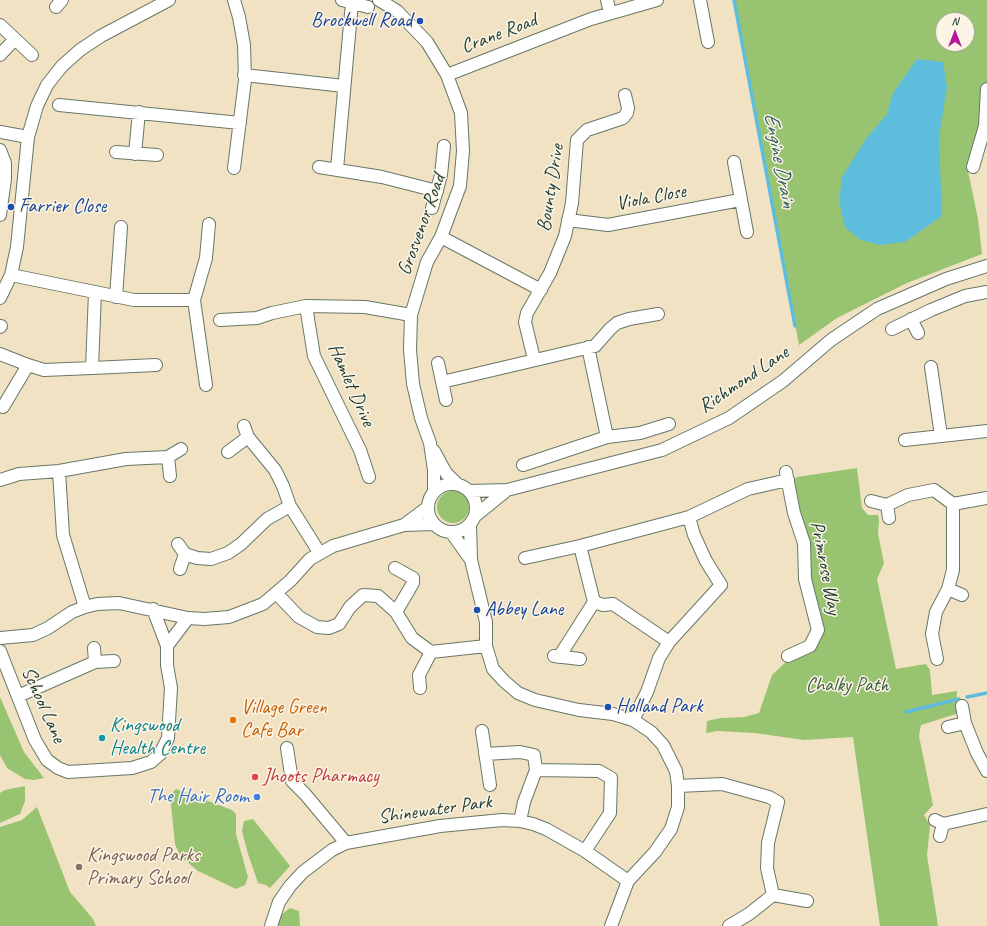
<!DOCTYPE html>
<style>
body{margin:0}
#map{position:relative;width:987px;height:926px;overflow:hidden;background:#f1e2c4;font-family:Caveat,sans-serif}
canvas{display:block}
.north{position:absolute;left:935px;top:12px;width:40px;height:40px;box-sizing:border-box;background:#fcf5e5;border:1px solid #a4ab9e;border-radius:50%;rotate:0deg;font-size:11px;font-weight:700;line-height:16px;text-align:center;color:#1f3d34}
.north::after{content:'';display:block;margin:auto;width:14px;height:18px;background:#b5179e;clip-path:polygon(50% 0,100% 100%,50% 72%,0 100%)}
</style>
<div id="map">
<canvas width="987" height="926"></canvas>
<div class="north">N</div>
</div>
<script>
const c = document.querySelector('canvas').getContext('2d');
c.lineJoin = 'round';
function fill(path, color) {
  c.fillStyle = color;
  c.fill(path, 'evenodd');
}
function poly(rows) {
  const path = new Path2D();
  for (const r of rows) {
    if (r.length === 3) {
      path.moveTo(r[0] + r[2], r[1]);
      path.arc(r[0], r[1], r[2], 0, 2 * Math.PI);
      continue;
    }
    path.moveTo(r[0], r[1]);
    for (let i = 2; i < r.length; i += 2) path.lineTo(r[i], r[i + 1]);
  }
  return path;
}
function trace(path, color, width, dash) {
  c.strokeStyle = color;
  c.lineWidth = width;
  c.lineCap = dash ? 'butt' : 'round';
  c.setLineDash(dash || []);
  c.stroke(path);
}
function label(font, color, halo, rows, align = 'center') {
  c.font = font + ' Caveat,sans-serif';
  c.lineWidth = 3;
  c.setLineDash([]);
  c.textBaseline = 'middle';
  c.strokeStyle = halo;
  c.fillStyle = color;
  for (const [text, x, y, turn = 0] of rows) {
    c.save();
    c.translate(x, y);
    c.rotate((+turn || 0) * Math.PI / 180);
    c.textAlign = isNaN(turn) ? turn : align;
    if (halo) c.strokeText(text, 0, 0);
    c.fillText(text, 0, 0);
    c.restore();
  }
}
fill(poly([
 [734,0,987,0,987,89,985,126,967,166,978,219,982,254,907,283,837,318,799,345],
 [943,20,967,20,967,44,943,44],
 [857,468,862,508,868,515,878,515,879,521,878,534,884,563,877,579,896,669,926,664,930,670,932,695,957,691,956,714,921,725,919,736,933,805,924,815,930,825,927,855,938,926,880,926,853,737,804,740,755,733,717,731,706,733,707,721,721,718,744,717,759,713,772,675,820,630,792,482,797,477],
 [453,507,16],
 [0,697,24,752,44,778,34,780,25,779,7,768,0,755],
 [25,786,25,801,20,814,0,823,0,793,5,790],
 [176,789,232,810,236,814,236,834,248,877,245,885,236,889,198,871,180,856,175,844,170,795],
 [37,807,70,892,93,919,96,926,0,926,0,827,22,820],
 [253,819,290,866,270,888,266,885,258,883,248,854,242,831,244,821],
 [290,908,299,911,300,926,277,926,281,915]
]), '#98c371');
fill(poly([
 [917,59,943,62,947,87,939,137,942,216,905,242,879,245,859,239,845,227,839,202,842,177,866,139,887,114,893,93]
]), '#5ebddd');
trace(poly([
 [734,0,795,326],
 [967,697,987,693],
 [906,712,959,699]
]), '#5ebddd', 3.5);
const minor = poly([
 [234,0,239,17,244,45,245,80,234,168],
 [342,0,368,7],
 [379,0,397,11,427,42,447,75,461,113,463,151,460,186,441,237,427,262,411,315,410,350,413,384,421,418,430,443,434,470,434,491],
 [607,0,610,13],
 [700,0,708,42],
 [56,7,62,0],
 [0,25,32,55],
 [0,55,15,39],
 [244,75,344,86],
 [447,75,591,19,657,0],
 [59,105,240,123],
 [0,132,28,137],
 [0,150,5,163,5,179,0,215],
 [116,152,157,155],
 [135,154,139,112],
 [734,162,747,232],
 [319,167,382,177,437,191],
 [973,167,985,126,987,89],
 [337,169,352,2],
 [432,208,441,175,444,146],
 [568,220,608,225,740,200],
 [441,237,541,290],
 [11,275,134,300,194,300,206,385],
 [116,297,121,227],
 [0,298,11,275,17,247,28,137,37,106,47,85,62,66,80,50,101,36,169,0],
 [194,300,206,258,209,224],
 [911,319,918,333],
 [220,320,257,318,272,313,306,306],
 [0,327,1,326],
 [892,329,931,310,965,296,987,292],
 [588,347,607,437],
 [0,354,28,365,44,370,92,368,95,292],
 [534,359,525,322,527,313,550,273,565,236,572,203,577,140,587,130,623,118,627,113,628,108,625,95],
 [438,363,446,400],
 [931,367,941,436],
 [92,368,156,365],
 [442,382,595,346,610,329,617,323,629,319,658,314],
 [3,407,28,365],
 [248,437,275,470,283,486,290,506,319,552],
 [905,440,987,431],
 [434,451,446,473,457,484],
 [228,452,248,437,244,426],
 [523,465,607,437,640,433,669,424],
 [59,471,63,535,85,607],
 [786,472,794,513,804,543,805,579,818,630,810,646,788,656],
 [170,476,168,457,181,449],
 [369,477,360,450,314,356,306,306,365,307,411,315],
 [0,480,19,474,59,471,126,459,168,457],
 [452,508,24],
 [469,491,507,490,662,450,729,418,783,381,831,340,877,309,946,279,987,266],
 [871,501,887,505,889,518],
 [953,504,987,498],
 [887,505,908,495,934,490,953,504,953,570,948,589,936,612,932,634,937,659],
 [475,516,507,490],
 [470,524,471,560],
 [404,525,428,507],
 [451,532,471,560,486,622,486,646,493,669,504,681,518,693,535,700,579,710,613,714,633,720,651,732,663,745,676,771,678,786,678,807,671,829,655,852,628,881,611,926],
 [178,544,185,554,180,569],
 [185,554,197,558,211,559,228,553,241,544,267,519,290,506],
 [525,558,580,546,689,517,748,489,788,480],
 [395,568,413,578,413,583,396,612],
 [948,589,962,595],
 [277,594,299,617,317,627,329,628,339,624,350,607,363,595,378,596,396,612,412,638,431,652,486,646],
 [594,602,603,605,613,604,669,642],
 [0,638,33,635,48,628,72,612,85,607,97,604,119,603,188,618,204,619,229,617,263,604,290,581,310,559,333,546,404,525,434,524],
 [167,646,188,618],
 [94,648,95,662],
 [0,651,35,740,47,760,58,768,68,772,132,768,151,762,160,754,168,738,171,688,167,665,167,646,153,609],
 [554,656,580,659],
 [559,657,594,602,580,546],
 [420,688,419,675,431,652],
 [18,696,95,662,114,661],
 [962,706,965,723,977,753,987,771],
 [633,720,647,692,659,658,669,642,721,585,706,561,694,535,689,517],
 [948,727,965,723],
 [482,731,490,785],
 [287,748,292,781,305,794,346,843],
 [485,754,520,752,534,755,536,770,599,771,611,778,610,813,585,851],
 [678,786,722,784,769,797,778,802,768,843,767,868,773,895,749,914,729,926],
 [935,820,943,824,940,836],
 [520,821,524,802,536,770],
 [943,824,987,814],
 [773,895,807,901],
 [271,926,279,902,290,886,303,872,332,850,346,843,440,826,502,820,520,821,533,824,546,829,585,851,628,881]
]);
trace(minor, '#687766', 14);
trace(minor, '#fff', 12);
for (const [x, y, r, color] of [
 [420,21,4,"#1a4fb4"],
 [11,207,4,"#1a4fb4"],
 [477,610,4,"#1a4fb4"],
 [608,707,4,"#1a4fb4"],
 [233,720,4,"#e8710a"],
 [102,738,4,"#0f9aa8"],
 [255,777,4,"#e0444e"],
 [257,797,4,"#3f7fe0"],
 [79,867,4,"#8d6e63"]
]) {
  const dot = new Path2D();
  dot.arc(x, y, r, 0, 2 * Math.PI);
  c.fillStyle = color;
  c.fill(dot);
  trace(dot, '#fcf5e5', 1.5);
}
label('20px', '#164399', '#fcf5e5', [
 ["Brockwell Road",412,21,"right"],
 ["Farrier Close",19,207],
 ["Abbey Lane",485,610],
 ["Holland Park",616,707]
], 'left');
label('20px', '#1f3d34', '#fcf5e5', [
 ["Crane Road",499,34,-21],
 ["Bounty Drive",551,188,-81],
 ["Viola Close",651,198,-11],
 ["Grosvenor Road",422,225,-70],
 ["Richmond Lane",744,380,-34],
 ["Hamlet Drive",351,385,66],
 ["Primrose Way",825,568,79],
 ["School Lane",43,705,66],
 ["Shinewater Park",435,810,-8]
]);
label('20px', '#3d5e43', '#fcf5e5', [
 ["Chalky Path",847,686]
]);
label('20px', '#c56008', '#fcf5e5', [
 ["Village Green",241,708],
 ["Cafe Bar",241,731]
], 'left');
label('20px', '#0d838f', '#fcf5e5', [
 ["Kingswood",110,726],
 ["Health Centre",110,749]
], 'left');
label('20px', '#be3a42', '#fcf5e5', [
 ["Jhoots Pharmacy",263,777]
], 'left');
label('20px', '#366cbe', '#fcf5e5', [
 ["The Hair Room",249,797]
], 'right');
label('20px', '#785e54', '#fcf5e5', [
 ["Kingswood Parks",87,856],
 ["Primary School",87,879]
], 'left');
label('italic 21px', '#2f5d5e', '#fcf5e5', [
 ["Engine Drain",779,160,79]
]);
</script>
